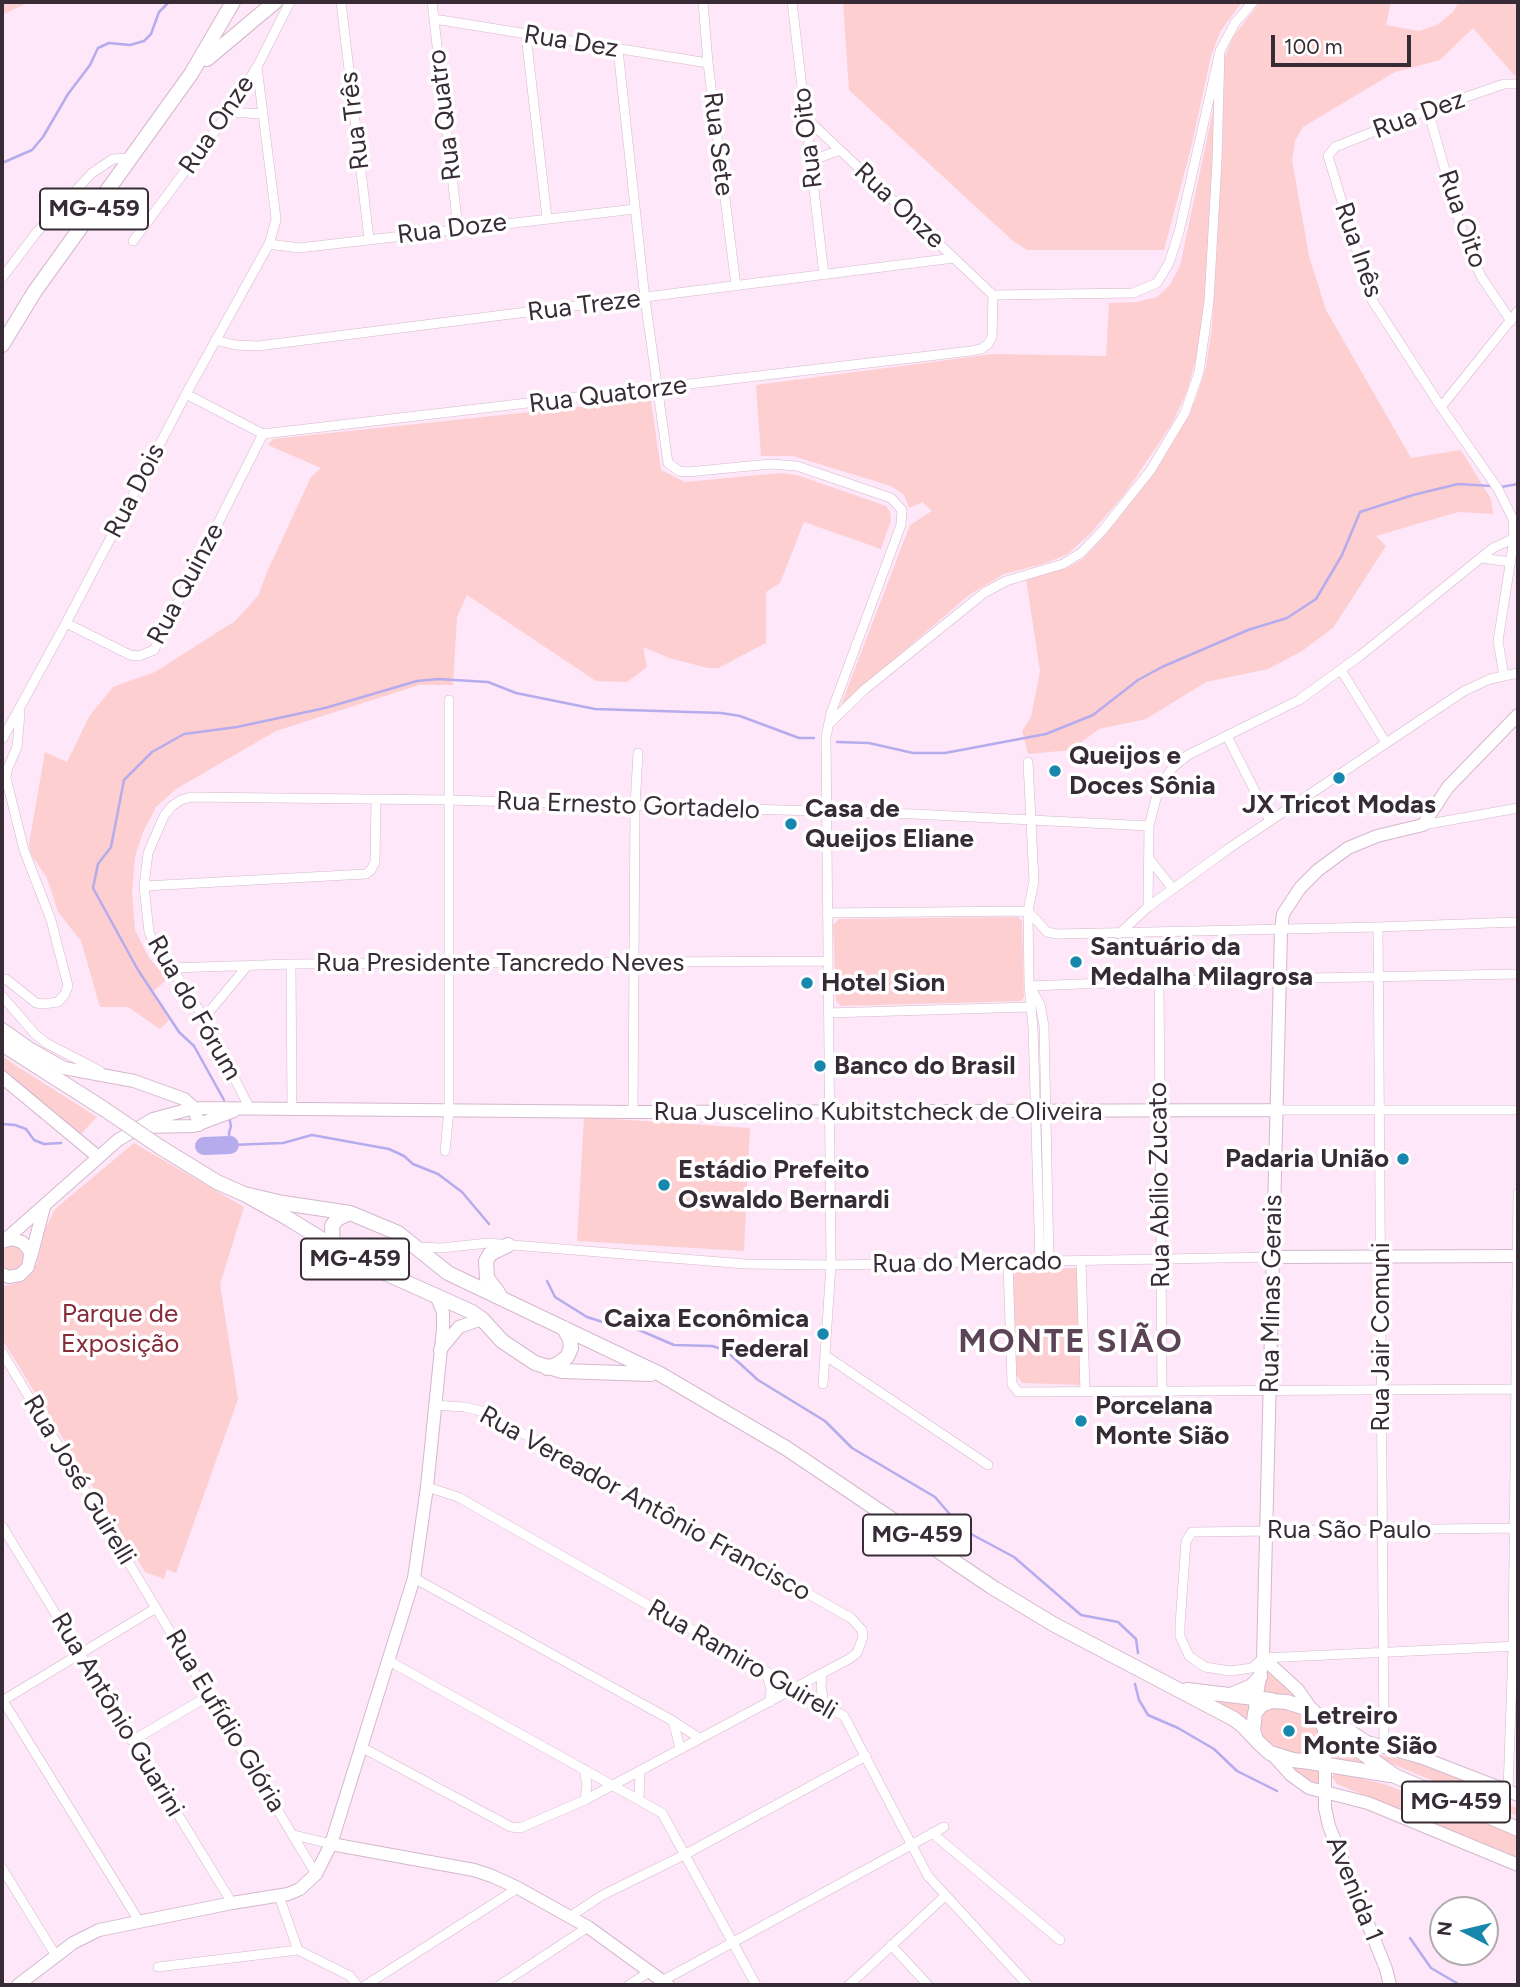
<!DOCTYPE html>
<meta charset="utf-8">
<style>
body{margin:0}
#map{position:relative;width:1520px;height:1987px;overflow:hidden;background:#fde7f8;font-family:Figtree,sans-serif}
canvas{display:block}
.frame{position:absolute;inset:0;border:4px solid #372c35;pointer-events:none}
.north{position:absolute;left:1429px;top:1896px;width:70px;height:70px;box-sizing:border-box;background:#fff;border:2px solid #afabae;border-radius:50%;rotate:277deg;font-size:19px;font-weight:700;line-height:28px;text-align:center;color:#372c35}
.north::after{content:'';display:block;margin:auto;width:24px;height:32px;background:#1887ae;clip-path:polygon(50% 0,100% 100%,50% 72%,0 100%)}
.scale{position:absolute;left:1271px;top:35px;width:140px;height:32px;box-sizing:border-box;border:4px solid #372c35;border-top:0;padding-left:9px;font-size:21px;line-height:24px;white-space:nowrap;color:#372c35;-webkit-text-stroke:5px #fff;paint-order:stroke}
</style>
<div id="map">
<canvas width="1520" height="1987"></canvas>
<div class="frame"></div>
<div class="north">N</div>
<div class="scale">100 m</div>
</div>
<script>
const c = document.querySelector('canvas').getContext('2d');
c.lineJoin = 'round';
function fill(path, color) {
  c.fillStyle = color;
  c.fill(path, 'evenodd');
}
function poly(rows) {
  const path = new Path2D();
  for (const r of rows) {
    if (r.length === 3) {
      path.moveTo(r[0] + r[2], r[1]);
      path.arc(r[0], r[1], r[2], 0, 2 * Math.PI);
      continue;
    }
    path.moveTo(r[0], r[1]);
    for (let i = 2; i < r.length; i += 2) path.lineTo(r[i], r[i + 1]);
  }
  return path;
}
function trace(path, color, width, dash) {
  c.strokeStyle = color;
  c.lineWidth = width;
  c.lineCap = dash ? 'butt' : 'round';
  c.setLineDash(dash || []);
  c.stroke(path);
}
function label(font, color, halo, rows, align = 'center') {
  c.font = font + ' Figtree,sans-serif';
  c.lineWidth = 7;
  c.setLineDash([]);
  c.textBaseline = 'middle';
  c.strokeStyle = halo;
  c.fillStyle = color;
  for (const [text, x, y, turn = 0] of rows) {
    c.save();
    c.translate(x, y);
    c.rotate((+turn || 0) * Math.PI / 180);
    c.textAlign = isNaN(turn) ? turn : align;
    if (halo) c.strokeText(text, 0, 0);
    c.fillText(text, 0, 0);
    c.restore();
  }
}
fill(poly([
 [2,2,29,2,2,15],
 [843,2,1242,2,1220,32,1211,56,1191,148,1164,250,1027,250,1013,241,849,90],
 [1260,2,1391,2,1386,25,1419,31,1437,25,1453,12,1459,2,1518,2,1518,77,1513,74,1473,28,1440,60,1395,72,1303,127,1295,141,1292,160,1309,256,1326,310,1411,458,1461,450,1491,499,1493,514,1458,512,1376,536,1386,546,1333,628,1302,651,1268,669,1206,682,1146,719,1099,729,1071,750,1028,754,1022,731,1031,717,1040,671,1026,579,1069,567,1084,558,1101,540,1159,466,1196,399,1206,367,1212,327,1223,137,1223,61,1233,37],
 [1215,101,1214,170,1203,317,1197,355,1187,391,1173,422,1126,492,1091,533,1068,554,1046,563,1004,574,969,595,841,705,910,525,932,511,923,502,909,508,904,495,891,486,793,456,761,456,756,385,993,354,1106,356,1109,303,1137,302,1157,297,1170,285,1180,266],
 [645,400,651,401,661,470,685,482,781,473,797,475,886,506,890,512,891,520,881,549,804,522,780,583,766,592,766,643,718,668,708,668,669,658,643,647,647,667,627,682,596,681,467,595,457,617,453,685,419,685,276,731,176,789,156,807,143,832,135,857,132,893,135,930,149,958,168,979,152,992,169,1020,160,1029,128,1007,100,1007,81,941,58,912,47,878,30,853,29,844,45,752,67,762,90,715,113,687,155,672,235,621,258,596,267,572,311,477,321,468,268,445,273,439],
 [1018,917,1022,921,1024,997,1021,1001,841,1006,836,1001,833,925,839,919],
 [2,1056,15,1065,97,1117,78,1137,2,1074],
 [584,1117,750,1128,744,1251,577,1241],
 [134,1143,244,1207,220,1284,238,1399,176,1573,167,1569,164,1579,145,1572,2,1339,2,1286,14,1284,31,1273,37,1263,46,1227,55,1209],
 [12,1258,12],
 [1079,1268,1081,1385,1022,1383,1015,1373,1013,1270],
 [1266,1665,1300,1701,1262,1694],
 [1206,1699,1249,1702,1246,1722],
 [1274,1707,1282,1707,1305,1715,1312,1719,1319,1734,1318,1741,1311,1751,1296,1755,1277,1750,1262,1737,1259,1728,1261,1713],
 [1332,1738,1379,1771,1332,1762],
 [1361,1746,1381,1755,1423,1764,1502,1795,1503,1802,1518,1808,1518,1816,1390,1763],
 [1286,1765,1321,1771,1321,1785,1300,1776],
 [1336,1773,1384,1784,1518,1836,1518,1858,1337,1784,1332,1777]
]), '#fecfd1');
trace(poly([
 [2,163,32,150,43,137,68,94,90,65,98,48,109,43,130,45,144,41,151,34,159,12,169,2],
 [1501,487,1518,484],
 [837,742,869,743,913,753,945,753,1046,734,1093,715,1138,680,1162,667,1248,630,1287,618,1316,599,1342,555,1360,512,1413,495,1458,484,1491,486],
 [224,1100,194,1046,179,1032,138,970,93,888,98,864,111,847,124,780,152,752,184,734,237,727,325,708,417,681,438,679,488,682,516,693,595,709,721,713,740,716,799,738,814,738],
 [229,1117,231,1126,229,1133,230,1145,283,1143,312,1135,389,1149,404,1156,413,1164,438,1174,462,1192,489,1224],
 [2,1124,15,1125,26,1129,34,1140,44,1144,61,1143],
 [547,1281,555,1297,587,1317,609,1324,632,1327,674,1345,712,1346,725,1350,758,1380,825,1421,852,1448,935,1497,960,1526,971,1534,1014,1557,1081,1615,1118,1622,1136,1639,1138,1653],
 [1135,1684,1139,1700,1148,1715,1178,1728,1214,1749,1237,1771,1277,1791],
 [1410,1938,1431,1968,1460,1985]
]), '#b6abed', 2.5);
trace(poly([
 [204,1146,230,1145]
]), '#b6abed', 18);
const street = poly([
 [341,2,369,239],
 [432,2,458,228],
 [703,2,708,63,736,286],
 [792,2,824,275],
 [434,19,708,63],
 [526,35,547,218],
 [618,50,645,299,668,463,679,471,688,472,770,464,797,466,891,498,902,510,901,525,831,713,826,737,831,1265,823,1384],
 [1428,110,1467,248,1482,278,1511,321],
 [229,112,263,114],
 [805,117,993,295],
 [810,161,840,150],
 [133,241,229,112,257,67,290,2],
 [269,244,299,248,635,209],
 [2,278,36,233,92,173,113,159,131,158],
 [993,295,1133,293,1157,283,1169,263,1179,232,1220,51,1235,23,1253,2],
 [215,340,235,345,258,346,954,258],
 [186,394,263,434,971,351,981,349,988,344,992,337,993,295],
 [1441,407,1518,311],
 [1481,558,1511,562],
 [66,623,130,655,139,656,154,650,263,434],
 [1341,670,1386,743],
 [1504,676,1498,641,1514,539,1513,519,1498,489,1441,407,1372,300,1328,156,1335,147,1428,110,1504,84,1518,84],
 [829,724,865,689,984,593,1006,581,1063,564,1081,553,1103,530,1150,471,1185,413,1199,372,1209,301,1217,161,1220,51],
 [1227,736,1270,821],
 [3,738,66,623,186,394,269,244,276,220,275,210,257,67],
 [1028,762,1034,881,1028,911,1029,986,1033,1027,1040,1262],
 [1423,825,1518,808],
 [1150,860,1173,889],
 [144,886,366,874,371,870,375,862,376,799],
 [1148,907,1149,826,1158,791,1172,768,1188,755,1299,700,1361,655,1493,548,1517,537],
 [1028,911,1047,932,1057,934,1378,927,1518,922],
 [827,913,1028,911],
 [1378,927,1384,1747],
 [1119,934,1148,907,1228,849,1464,691,1490,679,1518,673],
 [291,964,292,1109],
 [172,968,291,964,828,961],
 [2,979,6,979,36,1003,43,1004,58,1002,65,994,68,986,51,920,24,850,6,778,7,770,17,747,20,713],
 [1159,981,1162,1390],
 [1029,986,1159,981,1518,974],
 [1030,987,1040,1004,1044,1026,1049,1262],
 [2,996,35,1034,46,1043,100,1071],
 [828,1013,1030,1007],
 [204,1018,248,965],
 [250,1109,204,1018,172,968,160,957,149,932,144,886,148,853,164,816,172,806,181,800,191,797,449,800,914,814,1149,826],
 [1277,1110,1518,1110],
 [633,1112,635,806,638,753],
 [445,1151,449,1110,449,700],
 [417,1247,441,1248,488,1243,745,1264,831,1265,1274,1257],
 [1081,1261,1085,1391],
 [1008,1263,1012,1384,1018,1392,1518,1389],
 [2,1352,316,1874],
 [826,1356,988,1465],
 [427,1487,458,1497,844,1716,928,1876,1028,1985],
 [2,1526,232,1903],
 [1518,1528,1192,1532,1186,1541,1180,1625,1180,1636,1189,1656,1205,1667,1230,1671,1252,1668,1263,1658,1518,1646],
 [414,1578,673,1721,699,1738],
 [389,1661,662,1813,756,1985],
 [766,1673,771,1688,770,1702],
 [822,1674,821,1687,824,1704],
 [2,1699,139,1921],
 [2,1701,156,1608],
 [673,1721,680,1748],
 [132,1741,210,1695],
 [361,1747,511,1827,520,1828,585,1800,849,1659,857,1653,863,1637,862,1630,851,1618,485,1412,464,1407,434,1405],
 [584,1769,587,1784,585,1800],
 [1508,1791,1513,1647,1518,1193],
 [639,1799,640,1770],
 [932,1833,1060,1940],
 [294,1835,331,1844],
 [2,1868,56,1956],
 [279,1896,298,1950,350,1976,357,1985],
 [571,1916,601,1896,686,1854,866,1756],
 [891,1945,928,1985],
 [158,1967,298,1950],
 [662,1981,944,1827],
 [366,1985,518,1888],
 [500,1985,588,1927],
 [629,1985,649,1972],
 [849,1985,945,1896]
]);
const secondary = poly([
 [2,1029,29,1048,64,1068,134,1081,184,1099,194,1108,199,1125],
 [2,1077,97,1156],
 [140,1127,194,1126,234,1111],
 [5,1240,118,1140,153,1119,194,1108,633,1112,1277,1110],
 [31,1257,44,1207],
 [1274,1257,1518,1256],
 [2,1274,9,1277,20,1275,28,1267,30,1256,29,1250,22,1242,11,1239,2,1242],
 [440,1350,459,1327,482,1319],
 [1263,1658,1298,1690,1312,1710],
 [1255,1707,1263,1658,1281,930,1283,914,1300,888,1318,870,1348,848,1377,836,1423,825,1448,787,1518,715],
 [1315,1713,1329,1717,1367,1742,1423,1758,1518,1795],
 [1325,1742,1325,1808,1329,1826,1386,1969,1390,1985],
 [1271,1753,1291,1775,1309,1788,1368,1803,1518,1865],
 [331,1844,474,1870,492,1876,518,1888,588,1927,668,1985],
 [18,1985,73,1943,99,1930,232,1903,288,1894,300,1889,316,1874,331,1844,414,1578,427,1487,443,1329,443,1312,437,1298]
]);
const primary = poly([
 [207,59,275,2],
 [2,345,35,291,191,74,233,2],
 [2,1044,104,1109],
 [160,1147,217,1182,244,1194,289,1219,354,1259,472,1312,482,1319,502,1341,535,1363,562,1371,651,1374],
 [244,1194,283,1203,350,1213,398,1233,448,1273,660,1374,786,1448,992,1587,1053,1624,1234,1719,1243,1726,1260,1744,1270,1753,1293,1760,1301,1761,1314,1757,1325,1742,1325,1729,1321,1720,1312,1710,1287,1702,1272,1701,1261,1705,1255,1713,1253,1730,1256,1740],
 [333,1247,332,1226,337,1219,350,1213],
 [499,1294,487,1278,486,1261,490,1254,508,1245],
 [547,1368,558,1364,567,1357,571,1348,570,1340,564,1328],
 [1187,1690,1271,1700],
 [1233,1694,1252,1686,1260,1677],
 [1323,1725,1395,1776,1518,1829],
 [1303,1761,1390,1775]
]);
trace(street, '#d4b8ce', 10);
trace(secondary, '#d4b8ce', 14);
trace(primary, '#d4b8ce', 16);
trace(street, '#fff', 9);
trace(secondary, '#fff', 12);
trace(primary, '#fff', 14);
const primaryBridge = poly([
 [104,1109,160,1147]
]);
trace(primaryBridge, '#d4b8ce', 16, []);
trace(primaryBridge, '#fff', 14);
for (const [x, y, r, color] of [
 [1055,771,7,"#1887ae"],
 [1339,778,7,"#1887ae"],
 [791,824,7,"#1887ae"],
 [1076,962,7,"#1887ae"],
 [807,983,7,"#1887ae"],
 [820,1066,7,"#1887ae"],
 [1403,1159,7,"#1887ae"],
 [664,1185,7,"#1887ae"],
 [823,1334,7,"#1887ae"],
 [1081,1421,7,"#1887ae"],
 [1289,1731,7,"#1887ae"]
]) {
  const dot = new Path2D();
  dot.arc(x, y, r, 0, 2 * Math.PI);
  c.fillStyle = color;
  c.fill(dot);
  trace(dot, '#fff', 2.5);
}
for (const [x, y, w] of [
 [94,209,108],
 [355,1259,108],
 [917,1535,108],
 [1456,1802,108]
]) {
  const box = new Path2D();
  box.roundRect(x - w / 2, y - 20.5, w, 41, 5);
  c.fillStyle = '#fff';
  c.fill(box);
  trace(box, '#372c35', 2);
}
label('bold 24px', '#372c35', null, [
 ["MG-459",94,209],
 ["MG-459",355,1259],
 ["MG-459",917,1535],
 ["MG-459",1456,1802]
]);
label('26px', '#372c35', '#fff', [
 ["Rua Dez",571,42,9],
 ["Rua Quatro",445,115,-97],
 ["Rua Dez",1419,115,-20],
 ["Rua Três",355,121,-97],
 ["Rua Onze",217,125,-56],
 ["Rua Oito",808,138,-97],
 ["Rua Sete",718,144,83],
 ["Rua Onze",899,206,43],
 ["Rua Oito",1462,219,71],
 ["Rua Doze",452,229,-7],
 ["Rua Inês",1358,250,71],
 ["Rua Treze",584,306,-7],
 ["Rua Quatorze",608,395,-7],
 ["Rua Dois",135,491,-63],
 ["Rua Quinze",186,584,-62],
 ["Rua Ernesto Gortadelo",628,806,2],
 ["Rua Presidente Tancredo Neves",500,963],
 ["Rua do Fórum",194,1008,60],
 ["Rua Juscelino Kubitstcheck de Oliveira",878,1112],
 ["Rua Abílio Zucato",1160,1185,-91],
 ["Rua do Mercado",967,1263,-1],
 ["Rua Minas Gerais",1272,1294,-89],
 ["Rua Jair Comuni",1381,1337,-90],
 ["Rua José Guirelli",79,1480,59],
 ["Rua Vereador Antônio Francisco",645,1504,29],
 ["Rua São Paulo",1349,1530],
 ["Rua Ramiro Guireli",742,1660,30],
 ["Rua Antônio Guarini",117,1715,59],
 ["Rua Eufídio Glória",225,1721,59],
 ["Avenida 1",1354,1889,68]
]);
label('bold 26px', '#372c35', '#fff', [
 ["Queijos e",1069,756],
 ["Doces Sônia",1069,786],
 ["JX Tricot Modas",1339,805,"center"],
 ["Casa de",805,809],
 ["Queijos Eliane",805,839],
 ["Santuário da",1090,947],
 ["Medalha Milagrosa",1090,977],
 ["Hotel Sion",821,983],
 ["Banco do Brasil",834,1066],
 ["Padaria União",1389,1159,"right"],
 ["Estádio Prefeito",678,1170],
 ["Oswaldo Bernardi",678,1200],
 ["Caixa Econômica",809,1319,"right"],
 ["Federal",809,1349,"right"],
 ["Porcelana",1095,1406],
 ["Monte Sião",1095,1436],
 ["Letreiro",1303,1716],
 ["Monte Sião",1303,1746]
], 'left');
label('26px', '#862b38', '#fff', [
 ["Parque de",120,1314],
 ["Exposição",120,1344]
]);
c.letterSpacing = '2px';
label('bold 33px', '#5c4457', '#fff', [
 ["MONTE SIÃO",1071,1342]
]);
c.letterSpacing = '0px';
</script>
